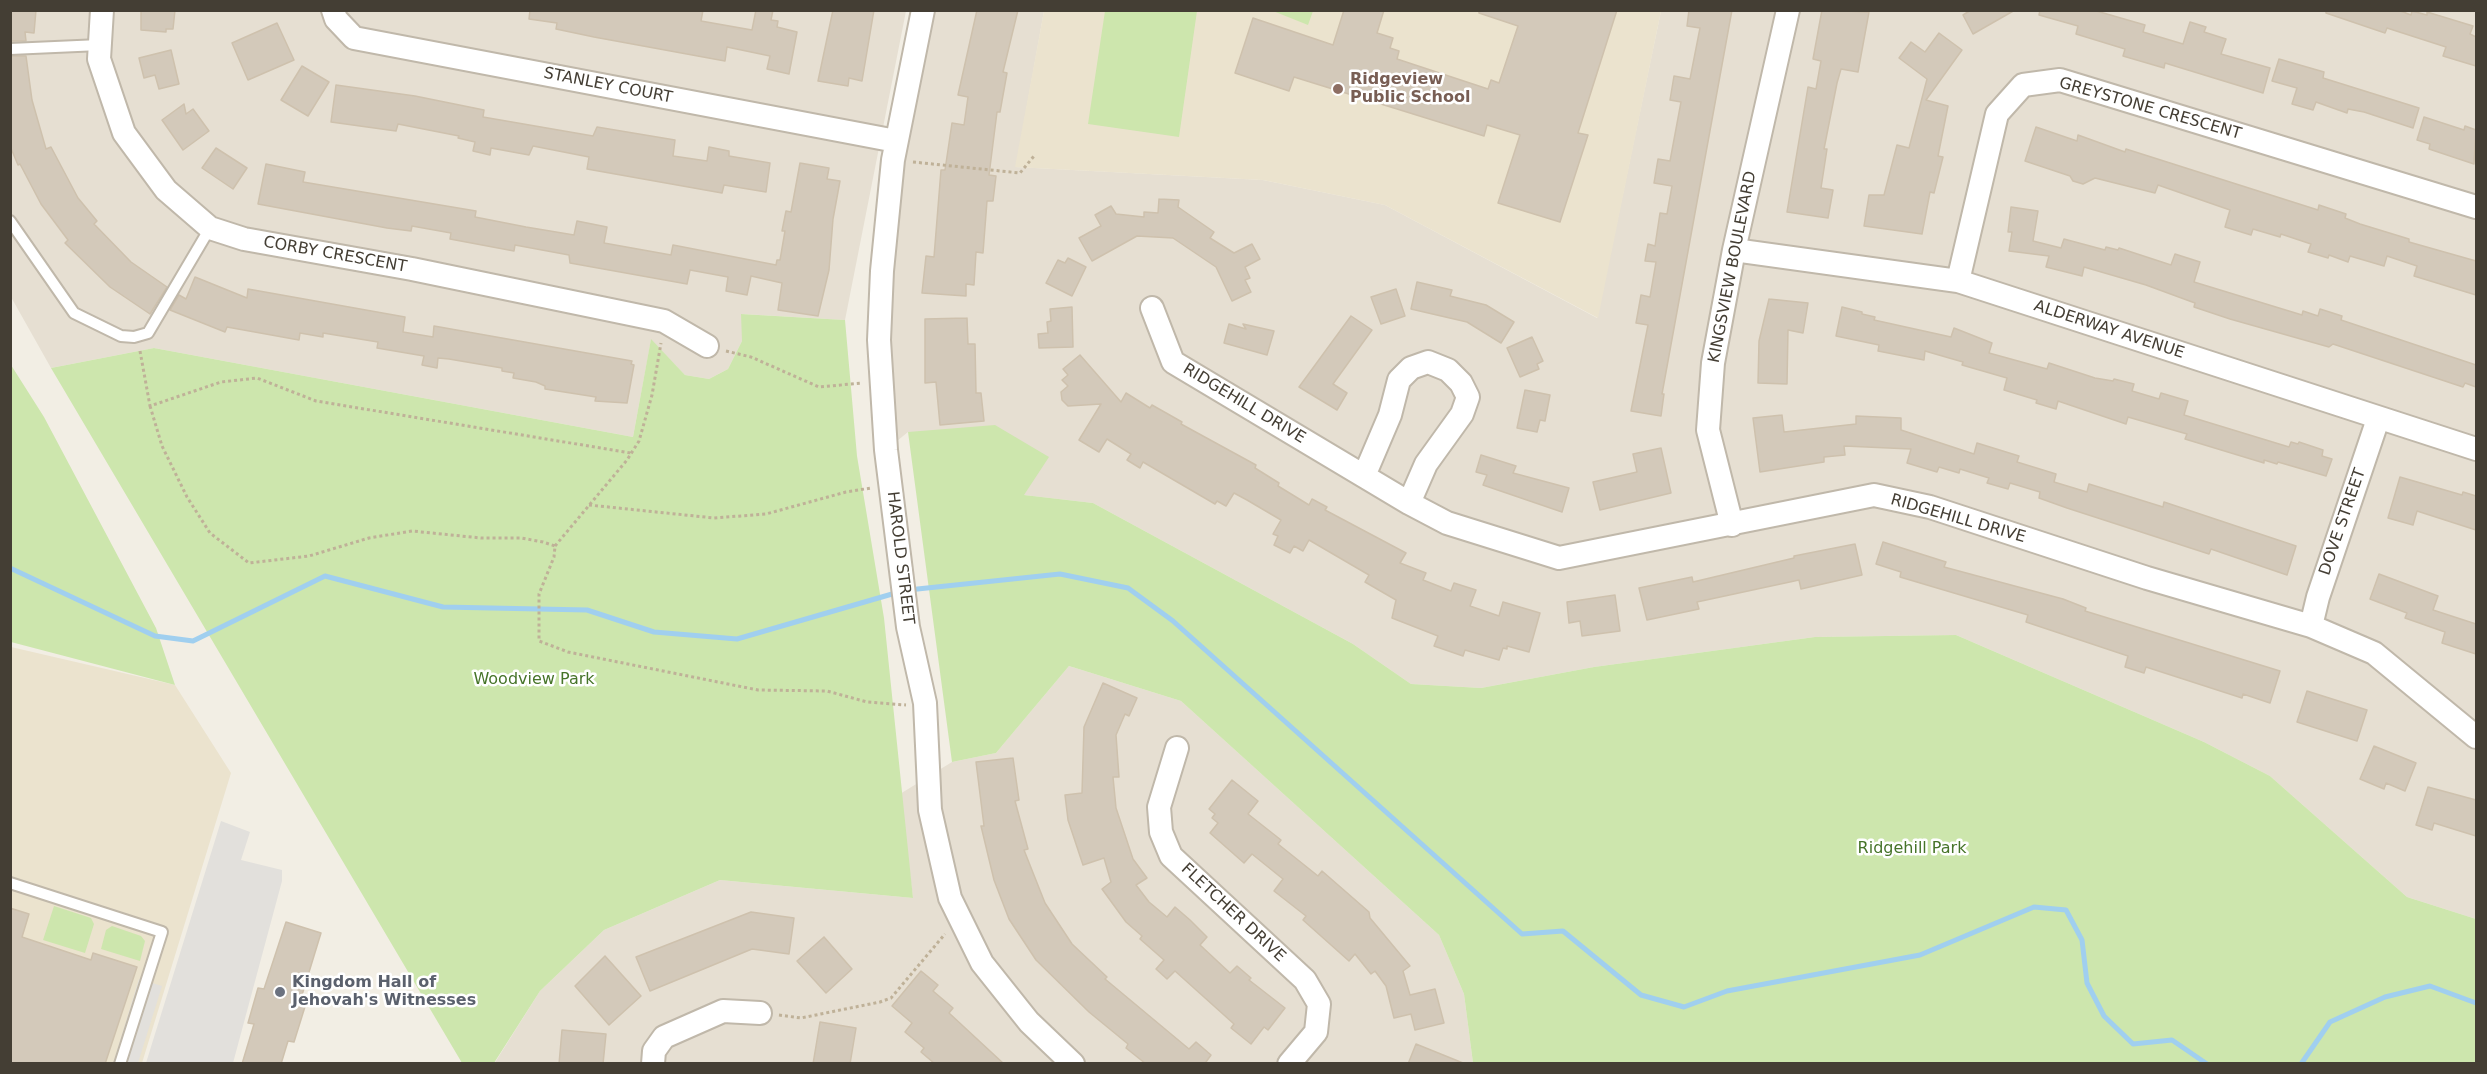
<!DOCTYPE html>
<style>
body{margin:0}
#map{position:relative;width:2487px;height:1074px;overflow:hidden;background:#f2eee4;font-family:"DejaVu Sans",sans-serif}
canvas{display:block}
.frame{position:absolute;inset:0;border:12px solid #443e34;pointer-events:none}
</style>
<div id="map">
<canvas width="2487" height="1074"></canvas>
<div class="frame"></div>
</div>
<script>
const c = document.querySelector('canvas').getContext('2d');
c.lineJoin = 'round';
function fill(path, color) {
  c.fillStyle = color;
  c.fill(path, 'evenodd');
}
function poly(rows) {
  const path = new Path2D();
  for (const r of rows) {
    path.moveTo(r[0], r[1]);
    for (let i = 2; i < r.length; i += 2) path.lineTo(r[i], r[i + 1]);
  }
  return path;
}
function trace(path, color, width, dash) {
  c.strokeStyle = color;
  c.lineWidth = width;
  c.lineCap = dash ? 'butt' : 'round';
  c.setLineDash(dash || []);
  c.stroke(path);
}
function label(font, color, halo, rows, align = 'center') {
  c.font = font + ' "DejaVu Sans",sans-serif';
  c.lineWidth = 5;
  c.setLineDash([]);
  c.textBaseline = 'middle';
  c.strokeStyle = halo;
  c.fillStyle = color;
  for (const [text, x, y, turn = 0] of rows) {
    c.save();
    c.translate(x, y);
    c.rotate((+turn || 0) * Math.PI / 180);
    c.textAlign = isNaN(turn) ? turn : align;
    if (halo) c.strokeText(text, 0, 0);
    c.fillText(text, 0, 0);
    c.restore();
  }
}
fill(poly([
 [10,11,906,11,845,320,742,314,742,341,728,369,709,379,685,375,651,340,633,437,154,348,51,368,11,297],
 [923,11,1044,11,1016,167,1263,180,1385,205,1597,318,1661,11,2476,11,2476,919,2407,897,2270,776,2204,742,1956,635,1815,637,1594,667,1481,688,1411,684,1353,644,1093,503,1024,495,908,432,886,450,893,160],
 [1069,666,1181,701,1439,935,1464,994,1473,1063,494,1064,540,991,604,930,720,880,913,898,900,794,952,762,996,753]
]), '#e6dfd2');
fill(poly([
 [1044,11,1661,11,1598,318,1385,205,1263,180,1015,167],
 [11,647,175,685,231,773,142,1063,11,1064]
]), '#ebe3ce');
fill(poly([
 [1105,11,1197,11,1179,137,1088,124],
 [1273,11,1313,10,1313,11,1308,25],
 [741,314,845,320,857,456,884,618,913,898,720,880,604,930,540,991,494,1063,462,1063,51,368,154,348,633,437,651,339,685,375,709,379,728,369,742,341],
 [11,365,44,417,156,628,175,685,11,642],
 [995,425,1049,457,1024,495,1093,503,1353,644,1411,684,1481,688,1594,667,1815,637,1956,635,2204,742,2270,776,2407,897,2476,919,2476,1063,1473,1063,1464,994,1439,935,1181,701,1069,666,996,753,952,762,908,432],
 [54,906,91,918,94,924,85,953,43,940],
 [112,926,141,936,145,941,140,961,101,949,106,930]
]), '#cde6ad');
fill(poly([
 [221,821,250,832,241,860,282,870,282,881,233,1063,146,1063],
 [139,979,162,986,138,1063,113,1064]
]), '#e2e0dc');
trace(poly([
 [10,568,155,636,193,641,325,576,443,607,587,610,654,632,737,639,899,592],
 [908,590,1060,574,1128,588,1173,621,1522,934,1563,931,1641,995,1684,1007,1727,991,1920,955,2034,907,2066,910,2082,940,2087,983,2104,1016,2133,1044,2172,1040,2207,1064],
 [2301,1064,2330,1022,2385,997,2430,986,2476,1003]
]), '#a0cfef', 5);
const building = poly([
 [10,10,36,10,34,33,25,32,26,41,10,41,10,10],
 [141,10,175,10,173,29,166,29,166,32,141,30,141,10],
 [530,10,703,10,701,21,752,30,756,10,773,10,771,20,778,21,777,27,797,32,789,74,767,69,770,56,727,47,725,61,594,37,556,29,557,23,529,19,530,10],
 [833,10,874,10,862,81,849,78,848,86,818,81,833,10],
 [977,10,1018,10,1003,72,1007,73,1000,112,997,112,989,175,996,176,993,201,987,201,983,253,976,252,974,285,966,284,966,296,922,293,926,256,934,257,941,170,945,170,952,123,964,125,968,97,958,95,977,10],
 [1344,10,1384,10,1377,33,1393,38,1390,48,1399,51,1397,59,1488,89,1491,80,1499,83,1518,26,1479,13,1479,10,1617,10,1578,133,1588,135,1560,222,1498,203,1520,135,1487,125,1484,136,1294,77,1289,91,1235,73,1253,18,1333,45,1344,10],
 [1689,10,1732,10,1662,394,1664,394,1661,416,1631,411,1648,325,1636,323,1641,295,1650,297,1656,262,1645,261,1648,244,1655,246,1660,213,1667,214,1672,186,1654,183,1658,159,1670,161,1681,102,1670,100,1674,76,1690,79,1700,28,1687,26,1689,10],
 [1822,10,1869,12,1858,72,1841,69,1837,83,1824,149,1827,149,1821,188,1833,190,1828,218,1787,212,1808,87,1816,89,1821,61,1813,59,1822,10],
 [1971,10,2015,10,1973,34,1963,15,1971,10],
 [2040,10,2093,10,2145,25,2143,32,2183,44,2190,22,2206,27,2204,32,2226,39,2221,54,2270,68,2263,93,2165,63,2164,68,2123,56,2125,49,2076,34,2078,26,2039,15,2040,10],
 [2326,10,2398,10,2411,15,2412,11,2427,15,2427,12,2473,26,2470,34,2476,37,2476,66,2443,56,2446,47,2387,28,2385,33,2326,13,2326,10],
 [277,23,294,60,248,80,232,43,277,23],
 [1939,33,1962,50,1926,100,1948,106,1938,156,1943,157,1934,193,1930,192,1922,234,1864,226,1869,195,1884,195,1897,145,1909,148,1927,79,1899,58,1911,42,1925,52,1939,33],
 [171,50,179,84,159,89,155,75,144,78,139,58,171,50],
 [10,56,26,56,32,100,46,149,51,147,78,198,97,221,94,224,131,262,167,287,150,314,110,287,65,243,68,240,41,204,20,164,18,165,10,146,10,56],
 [2279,59,2324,72,2323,78,2419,108,2413,128,2364,112,2348,109,2347,113,2316,102,2313,110,2292,104,2297,88,2272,81,2279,59],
 [302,66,329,82,308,116,281,100,302,66],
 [336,85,415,96,484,110,483,117,593,136,597,127,675,140,673,156,707,161,709,147,729,151,729,156,770,163,766,192,724,185,722,193,587,169,589,157,533,146,529,155,491,148,490,155,473,151,475,142,458,138,459,136,398,124,396,131,331,122,336,85],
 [184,104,186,114,193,109,209,131,183,150,162,120,184,104],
 [2424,117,2464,130,2465,126,2476,130,2474,164,2429,149,2430,144,2417,140,2424,117],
 [2036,127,2077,141,2078,135,2125,152,2126,149,2318,210,2319,205,2346,214,2345,218,2360,224,2409,239,2409,242,2476,261,2476,295,2414,276,2417,266,2387,256,2384,266,2350,256,2348,262,2329,255,2328,258,2308,252,2311,244,2281,234,2280,237,2253,229,2251,235,2225,227,2230,210,2158,185,2155,193,2095,178,2083,184,2073,181,2070,176,2025,161,2036,127],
 [216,148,247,168,233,189,202,168,216,148],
 [800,163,829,168,827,179,840,181,833,219,829,270,818,316,778,310,782,283,751,276,747,295,726,291,728,277,690,270,687,284,570,263,569,255,515,245,514,251,450,239,451,233,412,226,411,231,387,228,258,204,266,164,305,172,303,182,476,211,475,217,526,227,574,235,577,221,607,227,604,243,671,255,673,245,776,265,777,260,780,260,785,231,782,231,786,211,791,212,800,163],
 [1159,199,1179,200,1178,207,1214,232,1210,238,1234,253,1252,244,1260,259,1245,267,1250,278,1245,280,1251,292,1232,301,1216,267,1173,238,1137,236,1092,261,1079,238,1101,226,1095,215,1111,206,1116,214,1144,217,1144,212,1158,213,1159,199],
 [2011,207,2038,211,2033,241,2061,248,2064,239,2105,250,2106,247,2118,250,2119,248,2171,265,2175,254,2200,262,2194,282,2302,315,2303,311,2318,316,2320,309,2342,316,2341,320,2476,365,2476,387,2465,383,2463,387,2333,344,2329,347,2230,319,2194,307,2195,303,2146,285,2084,267,2082,276,2046,267,2049,256,2009,251,2012,232,2008,232,2011,207],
 [1068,258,1086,267,1072,296,1046,283,1058,260,1065,263,1068,258],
 [195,277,247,298,248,289,405,317,403,332,433,337,434,326,632,361,631,364,634,365,627,403,595,401,596,397,545,389,545,386,536,382,513,378,514,373,502,371,502,368,449,359,438,358,437,368,422,365,424,356,377,348,378,342,323,333,323,337,300,333,299,340,227,327,225,332,170,310,179,295,186,299,195,277],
 [1417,282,1452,290,1450,296,1486,305,1514,322,1501,343,1467,322,1411,309,1417,282],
 [1396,289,1405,316,1381,324,1371,297,1396,289],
 [1769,299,1808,303,1803,333,1788,330,1787,384,1758,383,1759,341,1769,299],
 [1072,307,1073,347,1039,348,1038,334,1048,333,1047,322,1051,321,1050,309,1072,307],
 [1842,307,1862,312,1862,314,1875,317,1874,320,1951,337,1954,328,1992,343,1989,353,2047,369,2049,363,2095,378,2113,381,2114,379,2134,384,2132,391,2159,399,2161,393,2188,401,2184,415,2289,447,2291,442,2298,444,2299,442,2323,450,2322,456,2332,459,2326,476,2278,462,2277,464,2264,460,2264,463,2185,439,2187,434,2128,417,2126,424,2058,401,2056,409,2036,403,2037,400,2004,390,2007,378,1962,365,1963,362,1925,351,1924,360,1878,351,1879,345,1836,336,1842,307],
 [1351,316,1372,330,1333,384,1347,393,1337,410,1299,387,1351,316],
 [967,318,968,344,975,344,976,393,981,393,984,421,940,425,936,382,925,383,925,319,967,318],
 [1229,324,1246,329,1243,324,1274,331,1267,355,1224,343,1229,324],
 [1532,337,1543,361,1537,364,1539,369,1520,377,1507,348,1532,337],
 [1080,355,1121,402,1126,393,1150,408,1152,405,1182,422,1181,424,1256,465,1255,468,1279,483,1278,486,1309,505,1312,499,1327,507,1325,510,1406,553,1400,563,1426,573,1423,580,1451,591,1454,583,1476,590,1470,606,1499,616,1503,602,1540,613,1529,652,1507,646,1507,649,1503,648,1499,660,1465,650,1463,656,1434,646,1438,636,1392,618,1396,600,1365,582,1369,575,1309,540,1303,551,1294,546,1290,553,1274,545,1278,536,1273,534,1281,520,1247,500,1234,493,1226,506,1217,501,1215,504,1143,462,1140,468,1127,460,1131,454,1107,439,1099,452,1079,440,1101,404,1068,406,1062,400,1061,392,1068,386,1062,380,1068,375,1063,369,1080,355],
 [1525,390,1550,395,1545,421,1540,420,1537,432,1517,428,1525,390],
 [1782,415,1784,432,1856,424,1856,416,1901,418,1901,430,1974,454,1977,443,2019,456,2017,462,2056,474,2054,482,2087,492,2089,484,2163,507,2164,502,2296,546,2287,575,2211,549,2209,554,2067,508,2039,498,2040,492,2010,483,2008,489,1987,483,1989,478,1960,469,1959,473,1939,467,1937,472,1907,463,1911,449,1844,446,1845,455,1824,457,1824,462,1760,472,1753,418,1782,415],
 [1661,448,1671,493,1600,510,1593,482,1637,472,1633,454,1661,448],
 [1481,455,1516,466,1513,473,1569,488,1562,512,1483,485,1487,475,1476,472,1481,455],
 [2400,477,2462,495,2463,492,2476,496,2476,530,2417,511,2413,525,2388,518,2400,477],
 [1883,542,1946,562,1944,567,2063,599,2086,608,2085,611,2280,671,2270,703,2243,694,2242,698,2146,667,2144,673,2125,667,2128,656,2026,622,2028,615,1900,577,1901,572,1876,564,1883,542],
 [1855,544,1862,575,1801,589,1799,580,1697,602,1699,609,1647,620,1639,588,1692,577,1693,582,1794,558,1794,556,1855,544],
 [2379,574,2438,596,2433,610,2476,624,2476,654,2442,643,2445,632,2405,618,2407,613,2370,599,2379,574],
 [1615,595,1620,631,1582,636,1580,621,1569,623,1567,602,1615,595],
 [1103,683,1137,698,1129,716,1125,714,1116,735,1119,777,1113,777,1116,808,1133,859,1147,878,1136,885,1149,902,1167,917,1175,907,1190,920,1207,937,1200,945,1230,973,1237,966,1251,978,1249,980,1285,1008,1268,1030,1264,1027,1251,1044,1231,1028,1234,1024,1175,971,1167,979,1156,969,1164,960,1140,939,1142,936,1126,922,1102,889,1111,882,1104,858,1083,865,1068,820,1065,795,1082,793,1084,727,1103,683],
 [2307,691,2367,710,2357,741,2297,722,2307,691],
 [2374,746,2416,763,2405,791,2386,783,2384,789,2360,779,2374,746],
 [1013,758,1019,800,1015,801,1028,849,1024,850,1045,903,1072,944,1107,977,1105,979,1189,1049,1196,1042,1211,1055,1206,1062,1208,1064,1146,1064,1126,1048,1128,1044,1089,1012,1036,960,1009,919,994,880,981,826,984,826,976,762,1013,758],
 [1232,780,1258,801,1248,814,1281,840,1278,844,1318,876,1322,871,1369,912,1370,918,1410,966,1403,971,1410,995,1435,989,1444,1023,1415,1030,1411,1014,1394,1018,1386,986,1375,971,1371,974,1355,954,1349,961,1303,920,1306,916,1274,891,1283,879,1252,854,1244,863,1210,833,1218,823,1212,818,1215,814,1209,809,1232,780],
 [2428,787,2476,800,2476,836,2434,823,2432,830,2416,825,2428,787],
 [10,908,29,914,22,937,91,960,93,953,137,967,105,1064,10,1064,10,908],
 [751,912,794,918,789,954,752,949,650,991,636,957,751,912],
 [286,922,321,933,302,995,308,997,294,1042,288,1041,281,1064,242,1064,254,1024,248,1023,258,988,264,989,286,922],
 [824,937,852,969,826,993,797,961,824,937],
 [605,956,641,996,609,1025,575,986,605,956],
 [921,971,938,985,933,991,953,1008,949,1013,1004,1064,935,1064,921,1052,924,1048,905,1032,912,1023,892,1006,921,971],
 [820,1022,856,1028,850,1064,813,1064,820,1022],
 [562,1030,606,1034,603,1064,559,1064,562,1030],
 [1416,1044,1463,1063,1463,1064,1408,1064,1416,1044]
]);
fill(building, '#d3c9ba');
trace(building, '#cec1ad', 1.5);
const service = poly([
 [10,49,100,45],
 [10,221,74,313,121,336,134,337,148,333,210,228],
 [10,883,162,932,120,1064]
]);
const minor = poly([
 [102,10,99,59,124,133,166,190,210,228,244,239,412,269,664,321,707,346],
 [333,10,336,19,354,38,896,141],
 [923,10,893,160,882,271,879,340,886,450,908,627,925,703,930,810,950,898,982,963,1029,1022,1073,1064],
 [1734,250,1958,281,2476,449],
 [1958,281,1997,114,2023,85,2060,80,2476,207],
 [1152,308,1173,362,1409,503,1447,523,1559,558,1874,495,1930,507,2147,578,2311,626,2374,653,2476,737],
 [1364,476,1390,415,1399,380,1411,368,1428,362,1448,370,1461,383,1468,397,1462,414,1426,464,1409,503],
 [1732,525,1708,430,1713,363,1734,250,1788,10],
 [2311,626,2318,597,2378,419],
 [1177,748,1159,807,1161,832,1171,856,1305,980,1319,1004,1316,1032,1289,1064],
 [653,1064,654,1051,664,1037,723,1011,760,1013]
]);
trace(service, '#c0b8aa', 14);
trace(minor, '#c0b8aa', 26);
trace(poly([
 [913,162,1020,173,1034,156],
 [140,351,150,406,221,382,257,378,316,401,631,453],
 [726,351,751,357,819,387,862,383],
 [150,406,162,446,187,497,210,533,249,563,309,556,369,538,412,531,481,538,521,538,543,542,555,546,554,557,539,594,539,641,568,652,758,690,827,691,867,702,906,705],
 [589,505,714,518,766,514,846,492,871,488],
 [555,546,627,460,639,441,652,395,661,343],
 [779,1015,801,1018,880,1002,891,998,945,934]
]), '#bfb198', 3, [3, 3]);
trace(service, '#fff', 10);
trace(minor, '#fff', 22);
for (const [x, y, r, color] of [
 [1338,89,6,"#8d6e63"],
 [280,992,6,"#6b7280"]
]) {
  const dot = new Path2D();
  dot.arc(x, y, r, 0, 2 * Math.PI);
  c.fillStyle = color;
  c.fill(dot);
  trace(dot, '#fff', 2);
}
label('bold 16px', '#785e54', '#fff', [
 ["Ridgeview",1350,80],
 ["Public School",1350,98]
], 'left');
label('16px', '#443e34', '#fff', [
 ["STANLEY COURT",608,86,11],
 ["GREYSTONE CRESCENT",2150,109,16],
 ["CORBY CRESCENT",335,255,10],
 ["KINGSVIEW BOULEVARD",1733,267,-79],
 ["ALDERWAY AVENUE",2109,330,18],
 ["RIDGEHILL DRIVE",1244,404,31],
 ["RIDGEHILL DRIVE",1958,519,16],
 ["DOVE STREET",2343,522,-71],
 ["HAROLD STREET",900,558,83],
 ["FLETCHER DRIVE",1233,913,43]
]);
label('16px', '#467429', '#fff', [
 ["Woodview Park",534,680],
 ["Ridgehill Park",1912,849]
]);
label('bold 16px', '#5b616d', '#fff', [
 ["Kingdom Hall of",292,983],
 ["Jehovah's Witnesses",292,1001]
], 'left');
</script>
